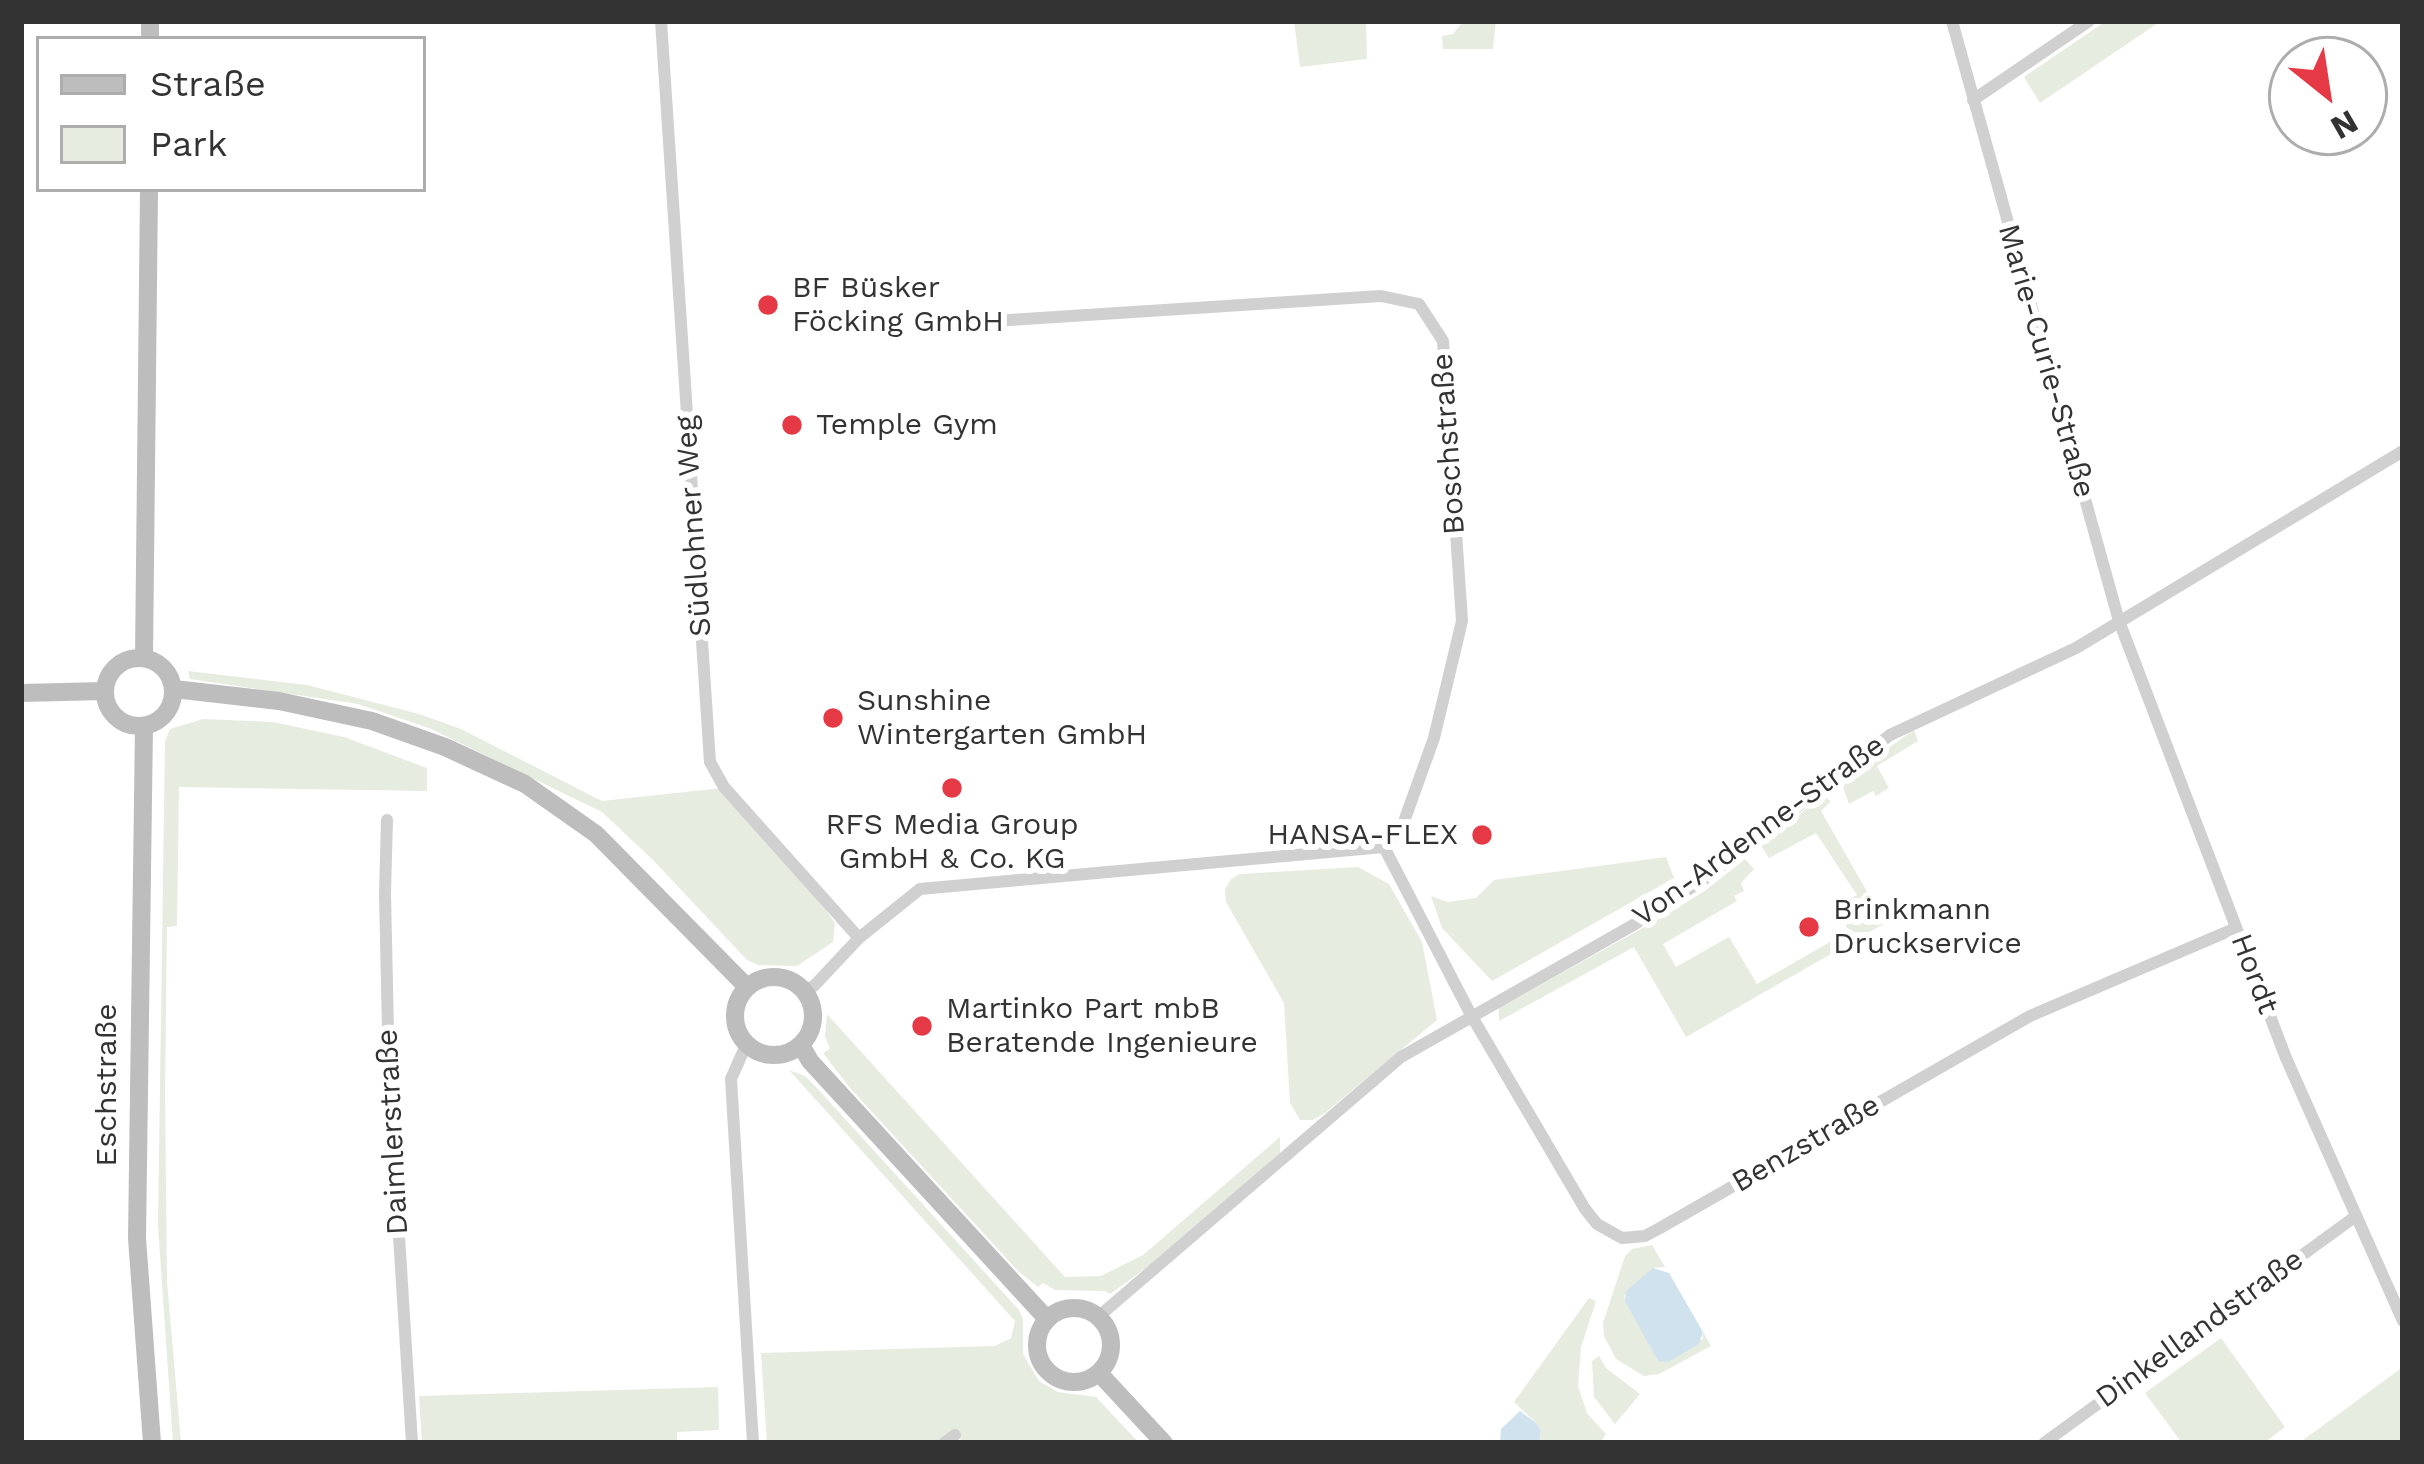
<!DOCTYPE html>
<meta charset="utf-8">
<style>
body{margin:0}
#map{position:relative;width:2424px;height:1464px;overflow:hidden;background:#fff;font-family:"Work Sans",sans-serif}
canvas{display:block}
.frame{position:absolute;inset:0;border:24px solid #333;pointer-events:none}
.legend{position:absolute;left:36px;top:36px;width:390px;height:156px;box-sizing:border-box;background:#fff;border:3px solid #adadad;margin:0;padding:15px 21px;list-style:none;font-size:36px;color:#333}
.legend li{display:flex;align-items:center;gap:24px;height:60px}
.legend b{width:60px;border:3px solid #adadad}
.north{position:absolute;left:2268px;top:36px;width:120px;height:120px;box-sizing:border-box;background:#fff;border:3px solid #adadad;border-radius:50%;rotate:150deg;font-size:33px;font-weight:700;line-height:48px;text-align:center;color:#333}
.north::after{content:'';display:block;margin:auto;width:42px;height:54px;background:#e63946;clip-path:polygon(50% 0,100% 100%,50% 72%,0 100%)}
</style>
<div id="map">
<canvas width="2424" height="1464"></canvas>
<div class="frame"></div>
<ul class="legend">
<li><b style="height:15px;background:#bdbdbd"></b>Straße</li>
<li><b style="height:33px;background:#e6ecdf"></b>Park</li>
</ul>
<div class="north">N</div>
</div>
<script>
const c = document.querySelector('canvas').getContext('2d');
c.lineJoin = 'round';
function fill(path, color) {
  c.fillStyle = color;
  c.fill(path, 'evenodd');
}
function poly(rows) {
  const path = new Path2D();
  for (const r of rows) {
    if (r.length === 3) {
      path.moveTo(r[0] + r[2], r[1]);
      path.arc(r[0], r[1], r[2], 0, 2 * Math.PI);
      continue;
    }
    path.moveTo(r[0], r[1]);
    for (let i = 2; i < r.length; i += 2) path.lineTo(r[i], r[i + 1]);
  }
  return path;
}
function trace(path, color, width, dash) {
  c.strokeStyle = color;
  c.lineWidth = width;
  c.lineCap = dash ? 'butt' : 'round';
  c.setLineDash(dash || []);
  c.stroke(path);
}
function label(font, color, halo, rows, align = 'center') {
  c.font = font + ' "Work Sans",sans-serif';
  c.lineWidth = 12;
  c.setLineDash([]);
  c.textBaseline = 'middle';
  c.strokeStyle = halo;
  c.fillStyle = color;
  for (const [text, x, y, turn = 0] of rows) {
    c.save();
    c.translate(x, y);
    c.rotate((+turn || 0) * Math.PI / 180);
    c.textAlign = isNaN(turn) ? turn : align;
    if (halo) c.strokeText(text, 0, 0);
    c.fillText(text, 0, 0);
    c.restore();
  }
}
fill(poly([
 [1294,21,1366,22,1367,59,1300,67],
 [1471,21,1496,21,1493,49,1443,49,1442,36,1453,34,1460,25],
 [2106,21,2161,21,2040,103,2024,77],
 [188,671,307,685,419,714,461,729,602,801,722,788,814,893,835,923,833,942,797,966,758,965,747,960,653,860,602,812,429,728,358,704,190,679],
 [203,719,273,722,344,737,427,768,427,791,179,787,177,926,167,927,165,1091,167,1281,181,1443,173,1443,158,1226,165,741,170,729],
 [1914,730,1918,741,1877,766,1889,788,1876,796,1873,791,1849,804,1841,781],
 [1822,796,1831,801,1821,811,1885,923,1686,1037,1634,947,1499,1021,1499,1008,1666,915,1706,890,1745,859,1754,869,1741,883,1744,891,1734,896,1737,901,1663,944,1676,967,1729,937,1757,984,1849,931,1836,908,1857,895,1816,833,1769,858,1761,846],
 [1666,857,1674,878,1492,981,1442,928,1431,896,1448,902,1476,898,1494,880],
 [1358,867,1389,884,1422,942,1437,1020,1325,1113,1313,1120,1300,1120,1290,1103,1284,1003,1226,902,1225,889,1231,879,1240,874],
 [827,1014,1065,1277,1101,1276,1143,1255,1280,1137,1280,1153,1153,1263,1110,1294,1105,1291,1055,1290,1043,1283,1038,1287,1018,1271,850,1088,823,1053,830,1049,825,1036],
 [789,1070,805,1076,816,1087,1019,1310,1023,1319,1023,1354,1039,1381,1058,1392,1096,1397,1139,1443,956,1443,961,1439,953,1430,935,1443,767,1443,761,1353,995,1346,1011,1338,1015,1321],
 [1652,1245,1665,1267,1653,1268,1624,1296,1658,1361,1703,1339,1703,1332,1711,1346,1659,1374,1644,1376,1616,1359,1604,1336,1603,1323,1625,1256,1632,1249],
 [1589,1298,1596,1301,1581,1347,1578,1386,1587,1413,1606,1434,1600,1443,1539,1443,1541,1430,1536,1423,1514,1402],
 [2221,1338,2285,1427,2264,1443,2182,1443,2145,1393],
 [1599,1356,1606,1368,1640,1394,1615,1424,1594,1397,1592,1361],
 [2403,1367,2403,1443,2299,1443],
 [718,1387,719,1430,677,1432,677,1443,422,1443,419,1396]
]), '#e6ecdf');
fill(poly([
 [1653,1268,1669,1273,1703,1332,1699,1344,1668,1362,1658,1361,1625,1301,1626,1291],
 [1520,1411,1536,1423,1541,1430,1539,1443,1500,1443,1501,1429]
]), '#cfe2ee');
trace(poly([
 [661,21,710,762,724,787,859,938],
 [1952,21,2119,621,2286,1058,2403,1321],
 [1973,100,2089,21],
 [387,820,385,894,389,1077,412,1443],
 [1384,847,1471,1015,1585,1209,1597,1224,1622,1238,1645,1236,1660,1228,2030,1016,2236,928],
 [804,990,814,986,859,938,920,889,1384,847,1402,827,1434,738,1462,621,1443,341,1419,304,1381,296,932,325],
 [746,1045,731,1079,753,1443],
 [1098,1317,1401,1057,1635,924,1703,880,1890,735,2076,648,2403,451],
 [944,1443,955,1435],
 [2044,1443,2356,1216]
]), '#d0d0d0', 12);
trace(poly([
 [150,39,150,21],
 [144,657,149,189],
 [139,692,34],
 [174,689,279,701,372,721,445,747,525,784,596,834,747,987],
 [21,693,104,691],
 [144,726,137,1238,152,1443],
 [774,1016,39],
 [801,1045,810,1061,1047,1319],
 [1074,1345,37],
 [1099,1373,1164,1443]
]), '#bdbdbd', 18);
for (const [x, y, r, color] of [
 [768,305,12,"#e63946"],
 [792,425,12,"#e63946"],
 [833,718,12,"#e63946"],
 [952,788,12,"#e63946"],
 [1482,835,12,"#e63946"],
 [1809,927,12,"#e63946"],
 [922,1026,12,"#e63946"]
]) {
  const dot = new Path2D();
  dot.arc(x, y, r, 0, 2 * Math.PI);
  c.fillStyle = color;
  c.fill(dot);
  trace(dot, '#fff', 4.5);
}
label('30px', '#333', '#fff', [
 ["BF Büsker",792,288],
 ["Föcking GmbH",792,322],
 ["Temple Gym",816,425],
 ["Sunshine",857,701],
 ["Wintergarten GmbH",857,735],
 ["RFS Media Group",952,825,"center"],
 ["GmbH & Co. KG",952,859,"center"],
 ["HANSA-FLEX",1458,835,"right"],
 ["Brinkmann",1833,910],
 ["Druckservice",1833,944],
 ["Martinko Part mbB",946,1009],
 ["Beratende Ingenieure",946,1043]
], 'left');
label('30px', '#333', '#fff', [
 ["Marie-Curie-Straße",2046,361,74],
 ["Boschstraße",1449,444,-94],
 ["Südlohner Weg",694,526,-94],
 ["Von-Ardenne-Straße",1759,831,-36],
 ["Hordt",2254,974,69],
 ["Eschstraße",107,1085,-90],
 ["Daimlerstraße",393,1132,-93],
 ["Benzstraße",1806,1144,-30],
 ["Dinkellandstraße",2200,1329,-36]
]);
</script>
